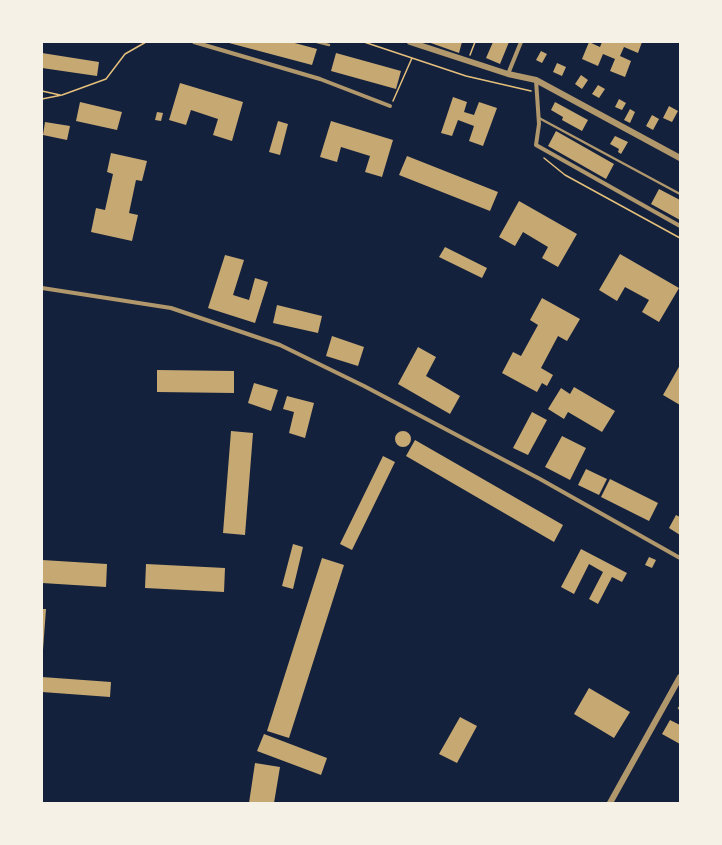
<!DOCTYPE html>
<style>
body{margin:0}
#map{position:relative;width:722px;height:845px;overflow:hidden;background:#14213d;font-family:Arial,sans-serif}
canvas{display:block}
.frame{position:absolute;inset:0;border:43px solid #f6f1e7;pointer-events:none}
</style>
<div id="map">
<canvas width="722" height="845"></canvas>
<div class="frame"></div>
</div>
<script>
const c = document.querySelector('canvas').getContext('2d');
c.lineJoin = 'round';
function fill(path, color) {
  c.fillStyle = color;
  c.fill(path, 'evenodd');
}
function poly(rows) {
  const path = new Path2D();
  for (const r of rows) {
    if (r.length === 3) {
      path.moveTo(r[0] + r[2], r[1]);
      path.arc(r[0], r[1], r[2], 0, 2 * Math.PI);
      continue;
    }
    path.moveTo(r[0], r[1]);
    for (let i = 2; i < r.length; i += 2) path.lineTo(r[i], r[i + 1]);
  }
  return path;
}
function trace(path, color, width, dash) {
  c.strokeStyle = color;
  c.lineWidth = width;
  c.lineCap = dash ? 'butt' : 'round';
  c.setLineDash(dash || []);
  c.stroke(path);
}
fill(poly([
 [291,42,317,49,312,65,229,43],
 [428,42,462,42,459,53],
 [493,42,509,42,500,64,486,58],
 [589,42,600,47,602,42,642,42,638,53,624,47,620,56,631,61,625,77,610,71,615,59,603,54,598,66,582,59],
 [541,51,547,54,542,63,536,60],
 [42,53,99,62,97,76,42,68],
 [336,53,401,71,396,89,331,71],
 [557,63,566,67,562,76,553,72],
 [581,75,588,80,582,89,575,84],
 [180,83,243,102,232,141,213,135,218,119,191,110,186,125,169,120],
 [598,85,605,89,599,98,592,94],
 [453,97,467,102,464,112,474,115,479,102,497,108,483,146,469,141,474,126,458,120,452,136,441,133],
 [619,99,626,103,622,110,615,107],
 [80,102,122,112,117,130,76,121],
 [555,102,588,120,582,131,562,120,563,117,551,110],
 [669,106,678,111,672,122,663,118],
 [630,109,635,112,630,123,624,120],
 [157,112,163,113,161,121,155,120],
 [652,115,659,119,653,130,646,126],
 [278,121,288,124,280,155,269,152],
 [331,121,393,140,382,177,365,172,370,156,341,147,337,162,320,157],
 [45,122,70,126,67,140,43,135],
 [556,131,614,164,606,179,548,146],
 [615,136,628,142,621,154,618,152,619,149,610,144],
 [111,153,147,161,142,181,136,180,129,213,138,215,132,241,91,232,96,208,105,210,113,174,107,172],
 [407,156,498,192,490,211,399,175],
 [659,189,680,200,680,220,651,204],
 [519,201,577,234,558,267,542,258,548,247,523,232,515,246,499,237],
 [445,247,487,268,482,278,439,257],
 [620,254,679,288,659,322,642,312,649,300,625,287,617,301,599,290],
 [225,255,244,260,233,295,249,300,255,278,268,282,255,323,208,308],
 [542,298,580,319,567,341,558,336,541,368,553,375,547,386,542,383,537,392,502,373,513,352,521,356,538,325,530,320],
 [277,305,322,316,318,333,273,323],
 [332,336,364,347,358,366,326,356],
 [418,347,436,357,426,376,460,396,450,414,398,384],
 [680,365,680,405,663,395],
 [157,370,234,371,234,393,157,392],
 [254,383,278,390,271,411,248,403],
 [574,387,615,411,602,432,568,412,564,419,548,409,561,388,570,394],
 [287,396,314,403,305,438,289,433,294,412,283,409],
 [532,412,547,420,528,455,513,448],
 [231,431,253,433,245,535,223,533],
 [403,439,8],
 [562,436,586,448,570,480,545,467],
 [415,440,563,525,554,542,406,456],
 [383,456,395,462,352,550,340,544],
 [586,469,607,479,599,495,578,485],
 [610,479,658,503,649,521,601,497],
 [676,515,680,517,680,535,669,528],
 [293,544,303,547,293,589,282,586],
 [581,549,627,573,622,582,612,577,598,604,589,599,603,572,589,564,574,594,561,587],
 [649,557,656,560,652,568,645,565],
 [322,558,344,565,289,738,267,731],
 [42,560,107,564,106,587,42,583],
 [146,564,225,568,224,592,145,588],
 [42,609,46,609,43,650,42,650],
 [42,677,111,682,110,697,42,692],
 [589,688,630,712,614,738,574,714],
 [460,717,477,726,457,763,439,754],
 [670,720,680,725,680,744,662,734],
 [264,734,327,758,321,775,257,751],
 [255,763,280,767,274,803,249,803]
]), '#c6a872');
trace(poly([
 [364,42,466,76,531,91],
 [470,55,475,42],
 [42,91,60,95],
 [42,99,62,95,106,79,125,54,146,42],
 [393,101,412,58],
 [544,158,565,175,680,238]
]), '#e5c07b', 1.5);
trace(poly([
 [317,42,329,45],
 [539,118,680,194],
 [679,708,680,709]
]), '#b1986c', 2.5);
trace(poly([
 [194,42,320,79,390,106],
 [508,74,521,42],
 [536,80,539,124,536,145,680,226],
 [42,288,171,308,280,345,364,386,540,479,680,558]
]), '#b1986c', 4);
trace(poly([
 [410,42,508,74,536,80,680,158],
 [610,803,680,677]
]), '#b1986c', 6);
</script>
